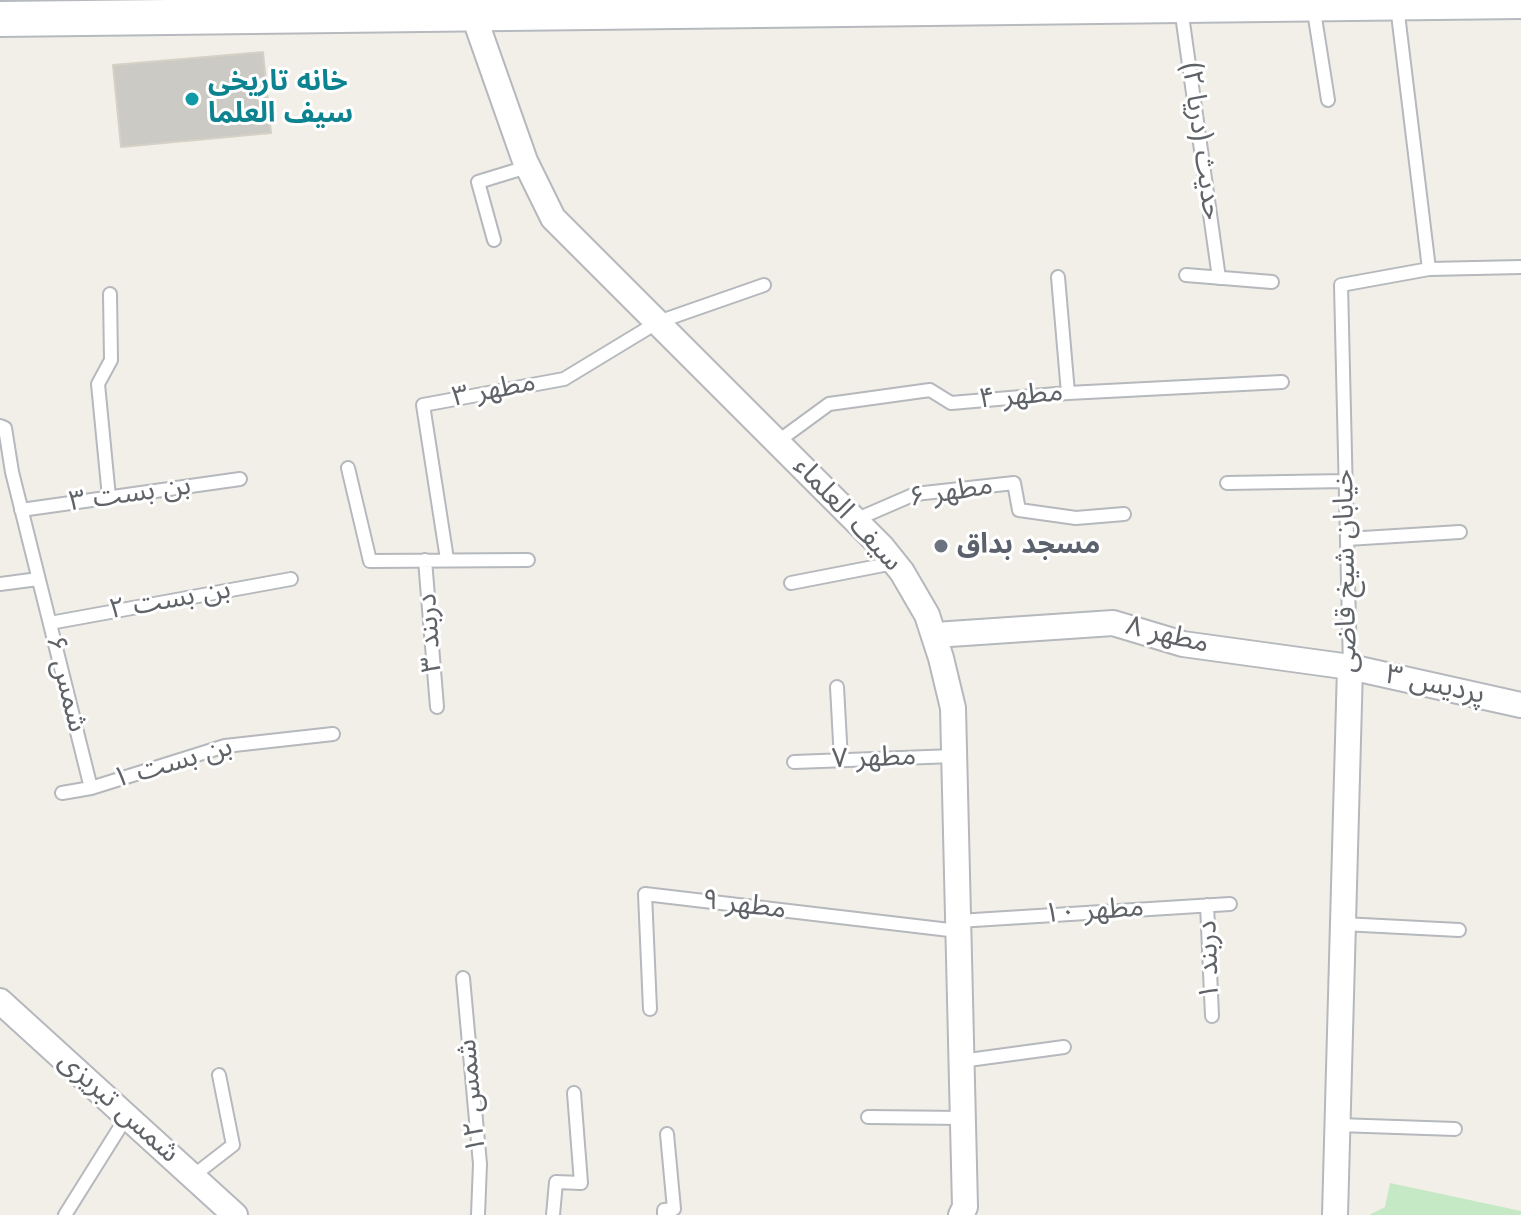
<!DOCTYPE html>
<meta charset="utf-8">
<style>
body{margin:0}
canvas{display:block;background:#f1efe8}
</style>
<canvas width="1521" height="1215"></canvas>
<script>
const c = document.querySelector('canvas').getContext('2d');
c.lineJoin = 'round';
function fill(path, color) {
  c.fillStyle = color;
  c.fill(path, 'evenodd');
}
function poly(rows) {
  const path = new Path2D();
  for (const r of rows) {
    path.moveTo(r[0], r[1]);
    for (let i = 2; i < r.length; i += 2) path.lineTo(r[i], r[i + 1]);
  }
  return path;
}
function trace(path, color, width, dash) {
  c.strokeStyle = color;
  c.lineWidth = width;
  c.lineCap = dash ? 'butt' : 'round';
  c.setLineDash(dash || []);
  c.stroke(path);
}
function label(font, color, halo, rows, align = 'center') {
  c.font = font + ' Jost,"Noto Sans Arabic",sans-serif';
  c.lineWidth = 6;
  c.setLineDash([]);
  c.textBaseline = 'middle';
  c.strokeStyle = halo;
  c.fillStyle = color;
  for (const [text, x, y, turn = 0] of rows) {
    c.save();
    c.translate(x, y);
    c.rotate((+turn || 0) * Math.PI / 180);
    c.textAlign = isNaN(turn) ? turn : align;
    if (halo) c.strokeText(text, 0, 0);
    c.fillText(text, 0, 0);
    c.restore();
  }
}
fill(poly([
 [1390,1183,1521,1211,1521,1215,1369,1215,1385,1207]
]), '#c5e8c5');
const building = poly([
 [263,52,271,133,121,147,113,65,263,52]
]);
fill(building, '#cccac5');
trace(building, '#d6d1c6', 2);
const lane = poly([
 [1313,5,1328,100],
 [1181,8,1219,278],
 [494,240,478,182,527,167],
 [1429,269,1521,267],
 [1186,275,1272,282],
 [1058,277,1068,393],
 [0,426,5,428,12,472,91,788],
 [777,442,829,404,930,390,951,403,1068,393,1282,382],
 [348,468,370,561,528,560],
 [1227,483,1346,481],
 [109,497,98,384,111,360,110,294],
 [21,510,240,479],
 [855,520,915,494,1014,483,1019,510,1076,518,1124,514],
 [1347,539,1460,532],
 [447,559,423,405,564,379,658,322,764,285],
 [425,560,437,707],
 [791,583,894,563],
 [0,584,38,579],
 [50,623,291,579],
 [1350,667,1341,285,1429,269,1397,6],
 [837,687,841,760],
 [794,762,954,756],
 [62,793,91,788,225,746,333,734],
 [1207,905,1212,1016],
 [958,921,1230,904],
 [1343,924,1459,930],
 [463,978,480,1164,478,1215],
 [650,1009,645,894,958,931],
 [961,1061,1064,1047],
 [868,1117,963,1118],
 [1338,1125,1455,1129],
 [193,1176,233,1145,219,1075],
 [65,1215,127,1116],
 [553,1215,556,1182,581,1183,574,1093],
 [664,1215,664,1210,674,1209,667,1134]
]);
const street = poly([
 [469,2,525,161,553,218,882,547,902,572,927,615,941,658,953,708,965,1207,961,1215],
 [935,635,1113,623,1183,644,1350,667,1521,705],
 [0,1001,235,1215],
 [1335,1215,1350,667]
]);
const secondary = poly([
 [0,19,1521,1]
]);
trace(lane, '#b5b8bc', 16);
trace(street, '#b5b8bc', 28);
trace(secondary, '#b6babf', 38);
trace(lane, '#fff', 12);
trace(street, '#fff', 24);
trace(secondary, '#fff', 34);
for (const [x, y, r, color] of [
 [192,99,8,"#0f9aa8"],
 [941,546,8,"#6b7280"]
]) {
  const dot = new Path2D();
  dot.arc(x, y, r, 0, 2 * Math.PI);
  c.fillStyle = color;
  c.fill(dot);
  trace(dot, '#fff', 3);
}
label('bold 28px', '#0d838f', '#fff', [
 ["خانه تاریخی",208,83],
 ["سیف العلما",208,115]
], 'left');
label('28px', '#5f6368', '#fff', [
 ["حدیث (دریا ۲)",1200,141,82],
 ["مطهر ۳",494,391,-11],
 ["مطهر ۴",1021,397,-5],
 ["مطهر ۶",951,493,-9],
 ["بن بست ۳",130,495,-8],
 ["سیف العلماء",847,515,47],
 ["خیابان شیخ قاضی",1347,571,-91],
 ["بن بست ۲",170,601,-10],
 ["دربند ۳",431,633,-94],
 ["مطهر ۸",1167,636,13],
 ["شمس ۶",65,684,76],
 ["پردیس ۳",1435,686,12],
 ["مطهر ۷",874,759,-2],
 ["بن بست ۱",173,764,-16],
 ["مطهر ۹",744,906,7],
 ["مطهر ۱۰",1094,912,-4],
 ["دربند ۱",1210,960,-92],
 ["شمس ۱۲",473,1096,-95],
 ["شمس تبریزی",118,1108,42]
]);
label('bold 28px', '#5b616d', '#fff', [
 ["مسجد بداق",957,546]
], 'left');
</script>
